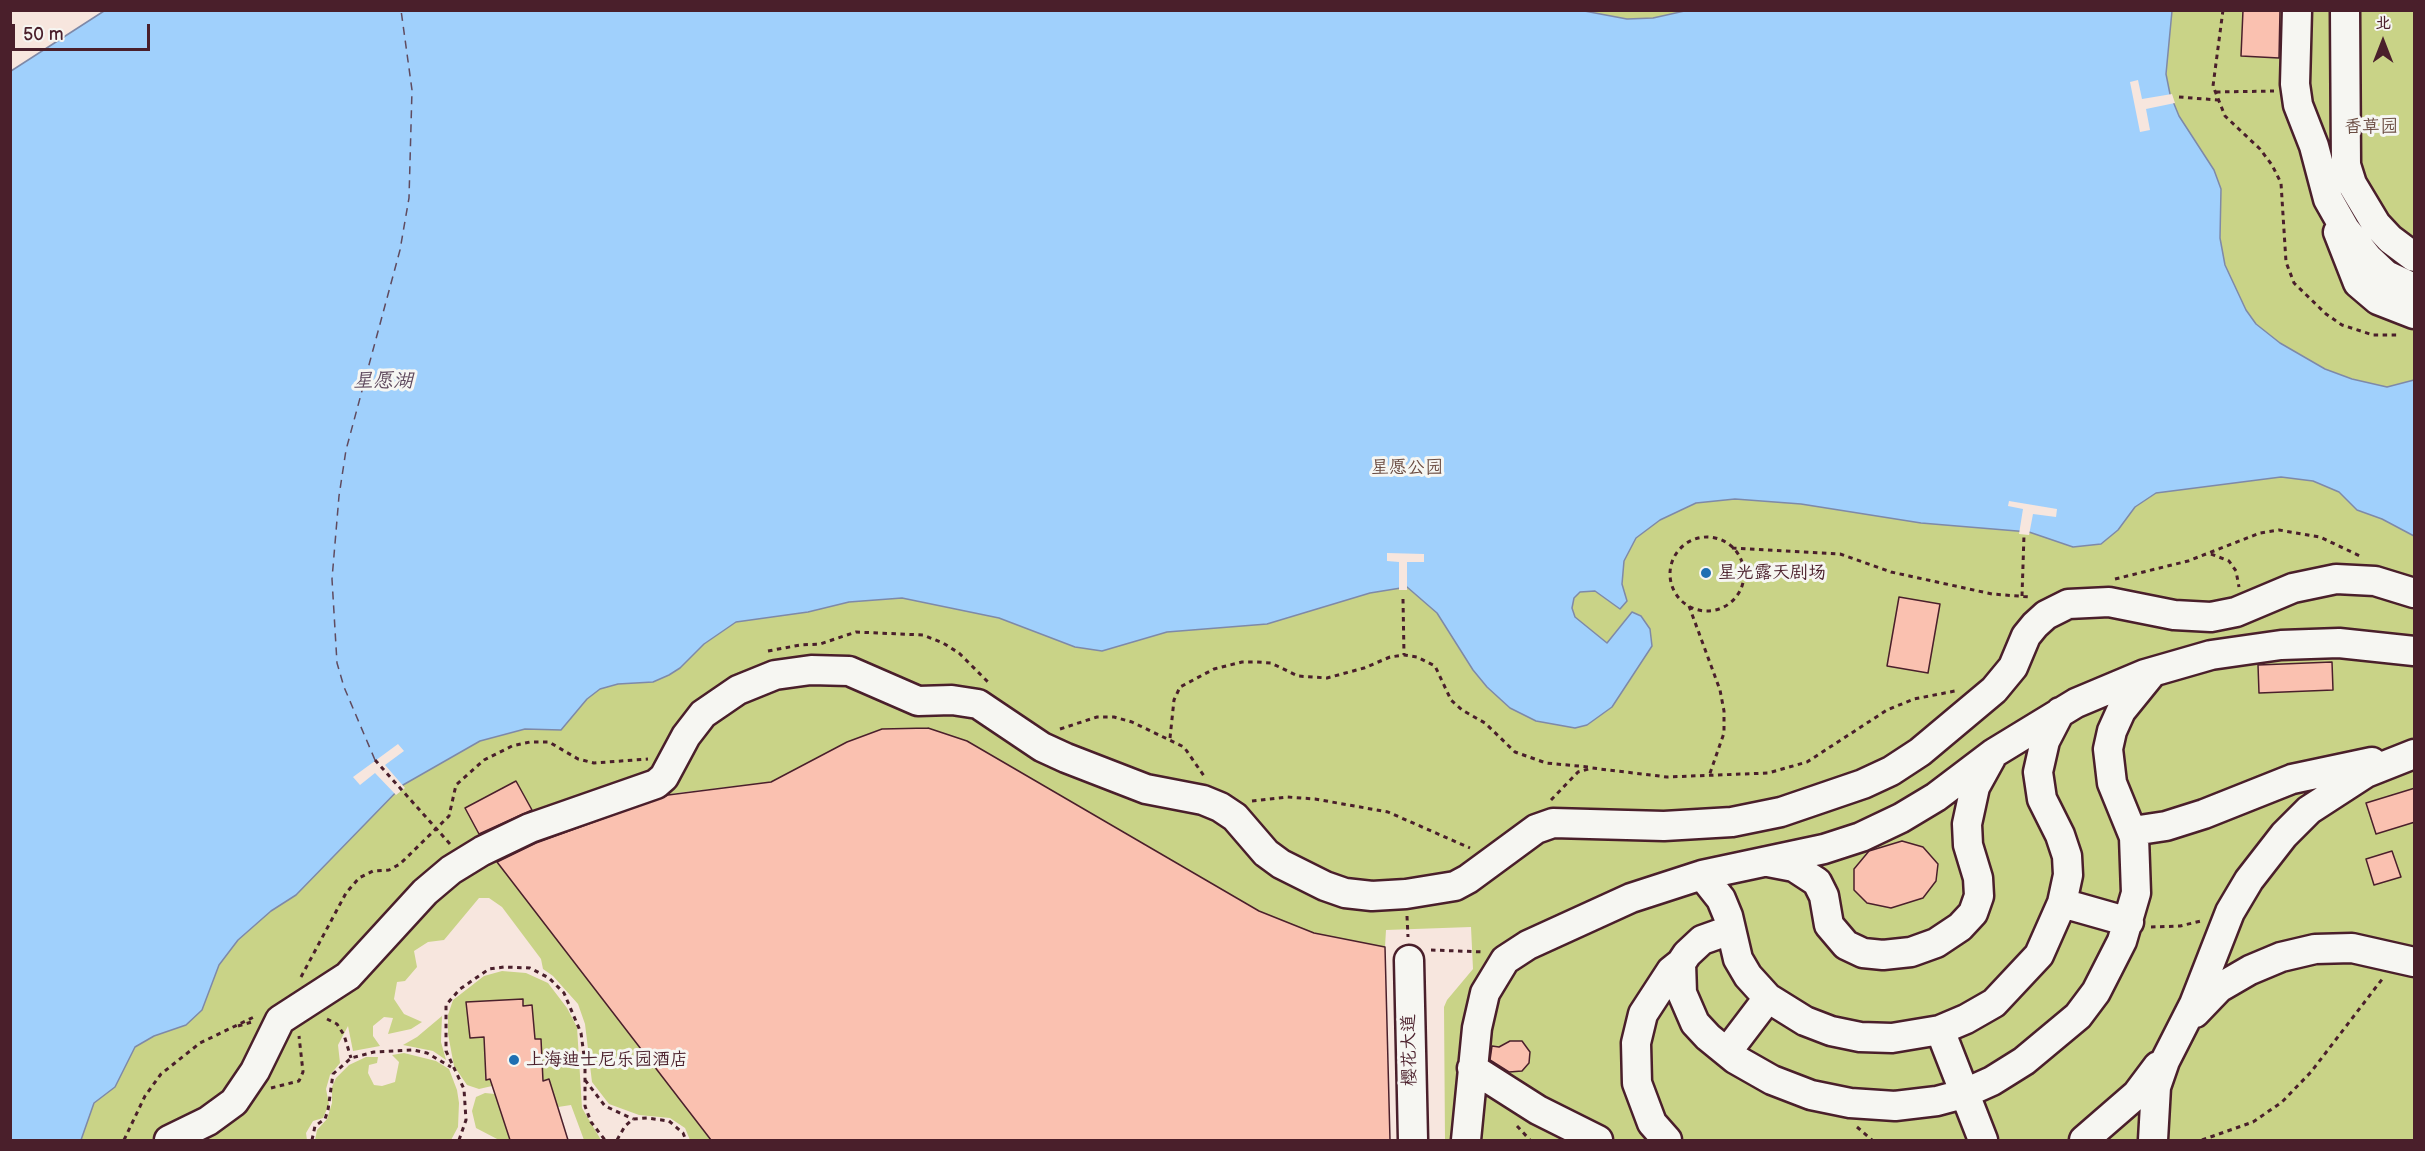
<!DOCTYPE html>
<meta charset="utf-8">
<style>
body{margin:0}
#map{position:relative;width:2425px;height:1151px;overflow:hidden;background:#f7e6de;font-family:"Balsamiq Sans","LXGW WenKai TC",sans-serif}
canvas{display:block}
.frame{position:absolute;inset:0;border:12px solid #4a1f2b;pointer-events:none}
.north{position:absolute;left:2353px;top:12px;width:60px;height:60px;-webkit-text-stroke:4px #f6f6f2;paint-order:stroke;rotate:0deg;font-size:16px;font-weight:700;line-height:24px;text-align:center;color:#4a1f2b}
.north::after{content:'';display:block;margin:auto;width:21px;height:27px;background:#4a1f2b;clip-path:polygon(50% 0,100% 100%,50% 72%,0 100%)}
.scale{position:absolute;left:12px;top:24px;width:138px;height:27px;box-sizing:border-box;border:3px solid #4a1f2b;border-top:0;padding-left:8px;font-size:18px;line-height:21px;white-space:nowrap;color:#4a1f2b;-webkit-text-stroke:4px #f6f6f2;paint-order:stroke}
</style>
<div id="map">
<canvas width="2425" height="1151"></canvas>
<div class="frame"></div>
<div class="north">北</div>
<div class="scale">50 m</div>
</div>
<script>
const c = document.querySelector('canvas').getContext('2d');
c.lineJoin = 'round';
function fill(path, color) {
  c.fillStyle = color;
  c.fill(path, 'evenodd');
}
function poly(rows) {
  const path = new Path2D();
  for (const r of rows) {
    if (r.length === 3) {
      path.moveTo(r[0] + r[2], r[1]);
      path.arc(r[0], r[1], r[2], 0, 2 * Math.PI);
      continue;
    }
    path.moveTo(r[0], r[1]);
    for (let i = 2; i < r.length; i += 2) path.lineTo(r[i], r[i + 1]);
  }
  return path;
}
function trace(path, color, width, dash) {
  c.strokeStyle = color;
  c.lineWidth = width;
  c.lineCap = dash ? 'butt' : 'round';
  c.setLineDash(dash || []);
  c.stroke(path);
}
function label(font, color, halo, rows, align = 'center') {
  c.font = font + ' "Balsamiq Sans","LXGW WenKai TC",sans-serif';
  c.lineWidth = 6;
  c.setLineDash([]);
  c.textBaseline = 'middle';
  c.strokeStyle = halo;
  c.fillStyle = color;
  for (const [text, x, y, turn = 0] of rows) {
    c.save();
    c.translate(x, y);
    c.rotate((+turn || 0) * Math.PI / 180);
    c.textAlign = isNaN(turn) ? turn : align;
    if (halo) c.strokeText(text, 0, 0);
    c.fillText(text, 0, 0);
    c.restore();
  }
}
fill(poly([
 [104,11,2414,11,2414,1140,1445,1140,1444,1007,1447,1000,1473,969,1471,927,1386,930,1385,947,1314,933,1259,911,967,741,927,728,881,729,847,742,771,782,677,793,618,806,558,831,498,862,711,1140,690,1140,685,1128,670,1118,639,1115,609,1104,592,1082,585,1024,578,1004,553,976,543,969,541,959,502,907,489,898,479,898,444,940,428,942,414,951,417,967,405,981,397,982,394,999,404,1014,422,1022,411,1029,388,1034,393,1018,384,1017,373,1026,373,1036,380,1046,353,1051,348,1026,338,1045,340,1063,330,1075,326,1089,329,1104,323,1118,313,1121,306,1133,307,1140,11,1140,11,71],
 [502,971,526,973,548,983,567,1008,577,1027,582,1108,601,1140,584,1140,571,1105,558,1107,528,1086,543,1075,541,1040,535,1039,532,1005,523,1006,523,1000,466,1003,470,1037,490,1036,484,1045,487,1079,511,1078,500,1093,494,1091,492,1086,479,1089,467,1085,454,1066,448,1034,448,1015,453,1000,484,976],
 [442,1016,441,1042,446,1060,433,1051,403,1045,417,1037],
 [404,1053,436,1061,449,1069,457,1090,459,1103,458,1127,451,1140,315,1140,317,1130,327,1119,332,1103,332,1087,336,1078,349,1065,366,1057,378,1057,377,1063,369,1065,368,1073,374,1085,382,1086,395,1082,399,1062,392,1055],
 [485,1093,495,1094,510,1140,499,1140,476,1128,472,1111,476,1097]
]), '#c9d387');
const water = poly([
 [1579,10,1627,19,1653,18,1689,10,2172,11,2166,74,2170,94,2179,116,2214,170,2221,189,2220,238,2225,265,2246,310,2256,324,2280,343,2325,369,2352,379,2387,387,2414,380,2414,536,2382,519,2357,510,2339,492,2313,481,2281,477,2156,493,2135,507,2118,530,2101,544,2073,547,2029,532,1921,523,1801,504,1735,499,1696,503,1660,520,1636,538,1624,561,1622,584,1627,601,1620,609,1595,591,1580,592,1574,598,1572,608,1575,617,1607,643,1632,612,1641,616,1650,629,1652,646,1612,707,1587,725,1575,728,1536,721,1510,708,1487,687,1473,670,1437,613,1407,587,1370,593,1267,624,1167,632,1102,651,1075,647,999,618,902,598,849,602,808,612,736,622,704,644,680,668,669,675,653,682,618,684,600,689,587,699,561,730,525,729,480,741,403,785,296,895,271,911,238,940,219,965,202,1010,186,1025,154,1036,135,1047,115,1087,94,1103,81,1140,11,1140,11,71,104,11,1579,10]
]);
fill(water, '#a0d0fc');
trace(water, '#7e89a8', 1.5);
fill(poly([
 [2138,80,2142,99,2172,94,2175,103,2146,109,2150,130,2140,132,2130,82],
 [2009,501,2057,509,2056,517,2033,514,2029,535,2019,534,2023,509,2008,506],
 [1387,553,1424,554,1424,562,1407,562,1407,590,1399,590,1399,562,1387,561],
 [398,744,404,751,385,765,405,788,396,795,375,773,360,785,353,777]
]), '#f7e6de');
trace(poly([
 [375,760,344,687,337,663,332,579,339,496,346,450,400,250,409,198,412,90,401,10]
]), '#604b5f', 1.5, [8, 6]);
const building = poly([
 [2243,10,2280,10,2279,58,2241,56,2243,10],
 [1899,597,1940,604,1928,673,1887,666,1899,597],
 [2332,662,2333,690,2259,693,2258,665,2332,662],
 [928,728,967,741,1259,911,1314,933,1385,947,1390,1140,711,1140,497,862,536,843,668,795,771,782,847,742,882,729,928,728],
 [516,781,532,810,479,834,465,808,516,781],
 [2415,788,2415,822,2376,834,2366,803,2415,788],
 [1902,841,1923,847,1938,864,1936,881,1923,898,1891,908,1867,903,1854,890,1854,869,1869,851,1902,841],
 [2392,851,2401,877,2374,885,2366,859,2392,851],
 [523,999,523,1006,532,1005,535,1039,541,1039,543,1081,549,1079,568,1140,510,1140,490,1079,486,1080,484,1037,470,1038,466,1002,523,999],
 [1510,1041,1522,1041,1530,1052,1529,1063,1522,1071,1509,1072,1490,1060,1492,1046,1499,1047,1510,1041]
]);
fill(building, '#fac1b0');
trace(building, '#4a1f2b', 1.5);
const minor = poly([
 [2297,10,2295,84,2298,105,2314,146,2328,199,2345,229,2368,258,2386,275,2414,288],
 [2345,10,2346,165,2352,184,2376,224,2390,239,2414,257],
 [2338,232,2358,283,2378,300,2414,314],
 [2133,831,2166,826,2204,814,2292,779,2372,762],
 [1768,862,1794,867,1817,882,1824,896,1829,925,1846,945,1863,953,1883,955,1911,952,1936,943,1960,927,1973,913,1979,896,1978,878,1968,845,1967,824,1975,787,1991,758],
 [1702,875,1721,899,1728,916,1738,959,1748,976,1768,998,1805,1021,1831,1031,1860,1037,1892,1038,1940,1030,1966,1019,1994,1003,2039,955,2062,903,2068,875,2067,856,2060,835,2042,799,2038,772,2045,741,2060,712],
 [2062,903,2129,922],
 [1730,930,1702,940,1687,954,1681,963,1682,993,1695,1023,1708,1037,1735,1059,1772,1080,1811,1095,1850,1103,1895,1106,1937,1101,1963,1094,1992,1081,2024,1061,2078,1016,2096,992,2122,941,2136,893,2134,837,2112,783,2108,749,2112,731,2121,711,2151,674],
 [1409,960,1413,1140],
 [2195,1013,2219,988,2250,970,2281,957,2315,949,2352,948,2414,962],
 [1940,1030,1983,1140],
 [1727,1052,1768,998],
 [1472,1068,1538,1110,1598,1140],
 [169,1140,208,1121,234,1102,255,1071,280,1020,348,976,425,892,451,870,482,851,530,828,656,784,664,777,686,736,703,714,738,690,775,675,811,670,849,671,918,701,952,700,978,704,1042,747,1066,758,1146,789,1203,800,1220,807,1235,817,1266,853,1281,864,1325,886,1345,893,1372,896,1406,894,1455,886,1468,879,1536,829,1553,823,1664,826,1732,822,1781,812,1863,784,1891,771,1920,752,1994,690,2013,667,2026,636,2035,625,2046,615,2068,604,2109,602,2174,615,2211,617,2236,612,2293,588,2336,579,2375,581,2414,593],
 [1466,1140,1477,1028,1485,993,1505,960,1528,945,1631,898,1702,875,1824,849,1861,837,1901,818,1936,797,1994,753,2076,703,2145,674,2211,655,2281,645,2339,643,2414,651],
 [1667,1140,1652,1123,1637,1083,1636,1043,1643,1014,1671,971,1681,963],
 [2084,1140,2137,1094,2158,1066],
 [2153,1140,2156,1087,2165,1061,2194,1004,2230,912,2249,880,2284,835,2309,810,2366,773,2414,754]
]);
trace(minor, '#4a1f2b', 33);
trace(poly([
 [2223,10,2213,86,2225,116,2260,149,2272,165,2281,183,2286,262,2294,283,2326,314,2342,325,2373,335,2398,335],
 [2216,92,2274,91],
 [2179,97,2218,100],
 [1707,574,37],
 [1732,548,1840,554,1891,572,1992,594,2030,597],
 [2211,554,2229,561,2236,571,2239,587],
 [2115,579,2188,561,2260,533,2279,530,2320,537,2360,556],
 [2022,596,2024,535],
 [1403,599,1404,655],
 [1689,606,1720,690,1724,711,1724,733,1709,776],
 [768,651,800,645,820,644,856,632,923,635,943,643,959,653,990,684],
 [1060,729,1097,717,1114,717,1132,722,1184,747,1204,776],
 [1170,738,1174,700,1180,687,1214,669,1242,662,1257,662,1271,663,1298,676,1327,678,1364,668,1390,657,1404,655,1417,657,1435,666,1451,700,1462,710,1485,723,1515,752,1546,763,1589,767],
 [375,760,450,844],
 [1551,800,1578,772,1592,768,1667,777,1768,773,1807,762,1887,710,1914,699,1955,691],
 [1252,801,1287,797,1315,799,1388,812,1470,848],
 [1407,916,1408,937],
 [2151,927,2180,926,2201,921],
 [1431,950,1484,952],
 [301,977,346,893,359,878,373,871,389,870,400,864,449,816,456,785,484,760,512,746,530,742,549,742,578,759,594,763,648,759],
 [327,1019,337,1024,344,1035,351,1058],
 [238,1026,252,1022],
 [585,1080,605,1106,633,1119],
 [271,1088,299,1081,303,1072,299,1036],
 [1517,1126,1530,1140],
 [1857,1127,1872,1140],
 [124,1140,145,1096,161,1074,200,1043,256,1016],
 [312,1140,315,1126,325,1119,328,1110,333,1074,351,1058,374,1052,413,1050,427,1053,451,1067],
 [459,1140,466,1120,464,1089,446,1051,446,1005,460,989,489,969,504,967,530,968,549,978,564,993,581,1033,585,1063,585,1106,591,1122,605,1140],
 [617,1140,625,1126,633,1119,647,1118,669,1121,683,1133,686,1140],
 [2202,1140,2253,1122,2282,1102,2311,1072,2383,978]
]), '#4a1f2b', 3, [4.5, 4.5]);
trace(minor, '#f6f6f2', 28);
for (const [x, y, r, color] of [
 [1706,573,6,"#1f6fb2"],
 [514,1060,6,"#1f6fb2"]
]) {
  const dot = new Path2D();
  dot.arc(x, y, r, 0, 2 * Math.PI);
  c.fillStyle = color;
  c.fill(dot);
  trace(dot, '#f6f6f2', 2);
}
label('18px', '#6a4c42', '#f6f6f2', [
 ["香草园",2371,127],
 ["星愿公园",1407,468]
]);
label('18px', '#4a1f2b', '#f6f6f2', [
 ["星光露天剧场",1718,573],
 ["上海迪士尼乐园酒店",526,1060]
], 'left');
label('18px', '#4a1f2b', '#f6f6f2', [
 ["樱花大道",1410,1050,-91]
]);
label('italic 20px', '#604b5f', '#f6f6f2', [
 ["星愿湖",383,382]
]);
</script>
